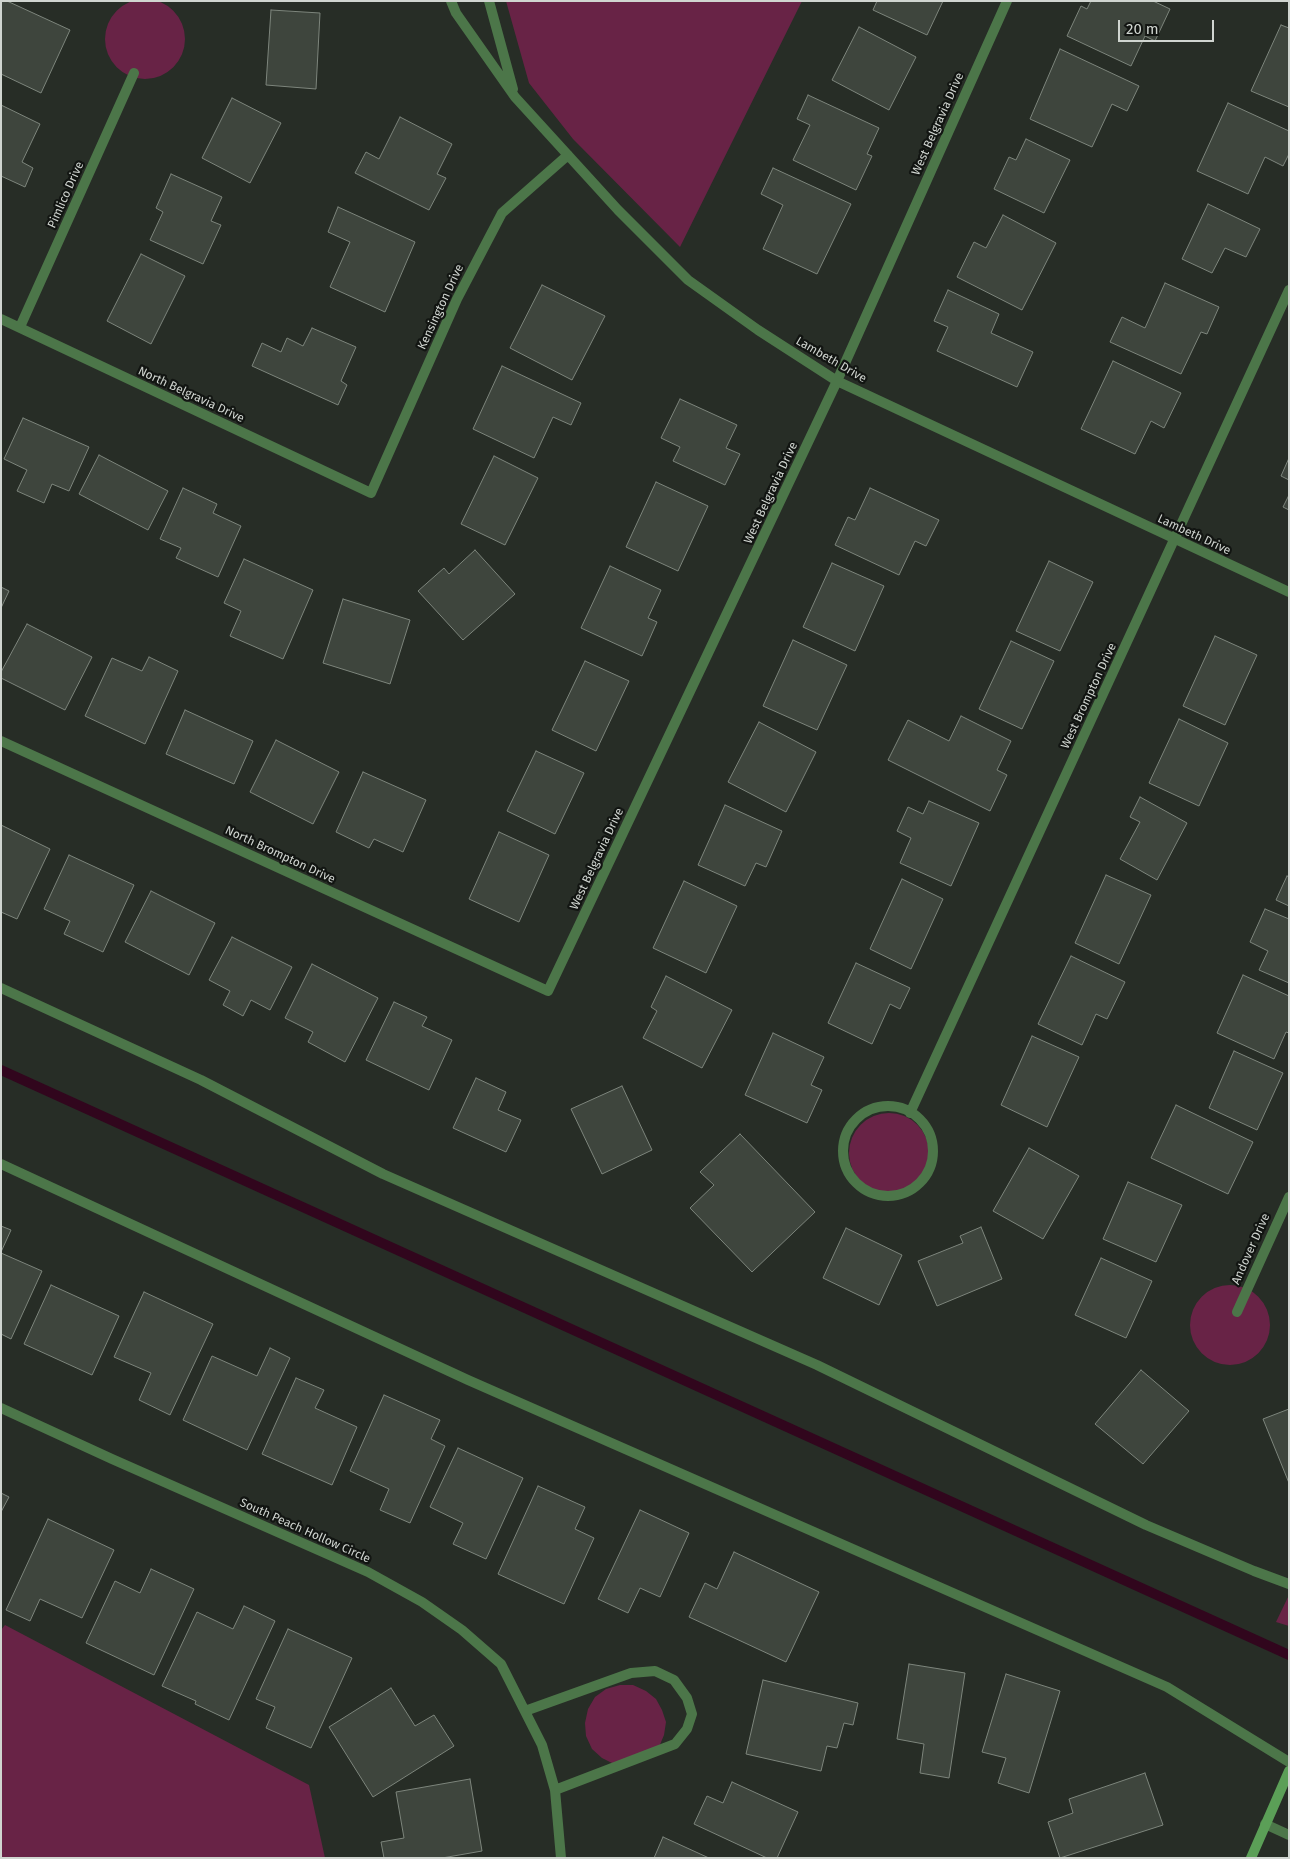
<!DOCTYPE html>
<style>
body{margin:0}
#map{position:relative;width:1290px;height:1859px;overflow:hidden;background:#272d26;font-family:"Fira Sans",sans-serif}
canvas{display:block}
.frame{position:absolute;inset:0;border:2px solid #d0d5d0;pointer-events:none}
.scale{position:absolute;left:1118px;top:20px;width:96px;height:22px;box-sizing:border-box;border:2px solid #d0d5d0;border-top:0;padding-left:6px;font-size:15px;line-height:18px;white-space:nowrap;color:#d0d5d0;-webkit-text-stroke:4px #121512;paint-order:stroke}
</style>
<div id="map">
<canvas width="1290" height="1859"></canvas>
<div class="frame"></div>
<div class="scale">20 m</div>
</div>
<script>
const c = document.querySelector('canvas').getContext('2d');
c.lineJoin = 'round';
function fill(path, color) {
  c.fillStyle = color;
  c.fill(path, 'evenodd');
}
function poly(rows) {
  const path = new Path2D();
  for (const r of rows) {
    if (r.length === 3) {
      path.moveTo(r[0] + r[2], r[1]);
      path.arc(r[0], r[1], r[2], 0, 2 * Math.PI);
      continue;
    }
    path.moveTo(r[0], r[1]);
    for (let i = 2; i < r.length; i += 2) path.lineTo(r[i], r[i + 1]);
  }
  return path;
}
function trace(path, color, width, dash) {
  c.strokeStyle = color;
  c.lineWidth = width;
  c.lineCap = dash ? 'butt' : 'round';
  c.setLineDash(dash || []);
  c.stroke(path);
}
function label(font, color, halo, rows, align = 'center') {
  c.font = font + ' "Fira Sans",sans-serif';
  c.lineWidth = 4.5;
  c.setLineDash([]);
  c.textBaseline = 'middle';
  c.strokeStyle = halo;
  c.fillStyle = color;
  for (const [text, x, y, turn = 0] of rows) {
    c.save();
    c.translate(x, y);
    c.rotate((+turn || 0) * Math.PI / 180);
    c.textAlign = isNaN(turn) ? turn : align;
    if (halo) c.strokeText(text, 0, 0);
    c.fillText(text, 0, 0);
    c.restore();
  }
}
fill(poly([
 [145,39,40],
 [506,1,802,1,680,247,573,139,529,83],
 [889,1153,40],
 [1230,1325,40],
 [1289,1595,1289,1626,1276,1622],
 [5,1625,309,1785,325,1858,1,1858,1,1630],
 [620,1685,633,1685,646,1691,656,1699,662,1710,666,1722,664,1735,659,1747,614,1764,602,1758,592,1749,586,1736,585,1723,588,1709,595,1697,606,1689]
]), '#682346');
trace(poly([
 [1,1070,1289,1655]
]), '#31061d', 10);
const building = poly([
 [1,1,7,1,70,30,41,93,1,74,1,1],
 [877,1,943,1,927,35,873,10,877,1],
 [1091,1,1153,1,1170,9,1155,41,1145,36,1131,66,1067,36,1081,6,1087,9,1091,1],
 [271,10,320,13,316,89,266,85,271,10],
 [1281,25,1289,28,1289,107,1251,91,1281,25],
 [859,27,916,57,889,110,832,80,859,27],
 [1060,49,1139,86,1127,111,1112,104,1092,147,1030,119,1060,49],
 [808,95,879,128,867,154,872,156,856,190,793,160,810,125,797,119,808,95],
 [232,98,281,123,250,183,202,158,232,98],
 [1228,103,1289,131,1289,154,1283,166,1265,157,1248,194,1197,171,1228,103],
 [1,105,40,124,22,162,33,168,25,187,1,176,1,105],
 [400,117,452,144,437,174,446,178,429,210,355,173,366,152,379,159,400,117],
 [1026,139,1070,160,1044,213,994,189,1009,157,1016,160,1026,139],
 [773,168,851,204,817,274,763,249,783,205,761,194,773,168],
 [171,174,222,197,211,221,221,225,203,264,150,240,163,212,156,208,171,174],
 [1208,204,1260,229,1246,257,1225,248,1212,273,1182,259,1208,204],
 [338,207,415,242,385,312,330,287,350,242,328,232,338,207],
 [1003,215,1056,243,1022,310,957,277,974,242,986,248,1003,215],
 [141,254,185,276,151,344,107,321,141,254],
 [1165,283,1219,307,1207,334,1201,332,1181,374,1110,342,1122,317,1145,328,1165,283],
 [542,285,605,316,572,380,510,348,542,285],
 [948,290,999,314,991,333,1033,352,1017,387,937,351,948,327,934,321,948,290],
 [312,328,356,347,341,381,347,385,338,405,252,366,262,343,281,352,287,338,303,346,312,328],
 [1113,361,1181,393,1164,428,1151,421,1135,454,1081,429,1113,361],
 [502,366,581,403,571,425,553,417,534,458,473,429,502,366],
 [680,399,737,425,726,448,740,454,725,485,673,461,680,447,661,438,680,399],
 [23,418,89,447,69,491,52,484,44,503,17,491,27,470,4,459,23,418],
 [99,455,168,491,148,530,79,494,99,455],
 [494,456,538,478,505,545,461,524,494,456],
 [1289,458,1289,480,1281,476,1289,458],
 [656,482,708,506,678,571,626,547,656,482],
 [183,488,217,504,213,513,241,526,218,577,176,558,181,548,160,539,183,488],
 [870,488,939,520,926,546,915,541,899,575,835,545,848,517,855,520,870,488],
 [1289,495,1289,510,1283,507,1289,495],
 [475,550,515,594,463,640,418,591,444,568,449,574,475,550],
 [244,559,313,590,283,659,230,636,241,611,224,603,244,559],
 [1049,561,1093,582,1060,651,1016,631,1049,561],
 [832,563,884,586,855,651,803,627,832,563],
 [610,566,661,590,648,618,657,622,642,656,581,628,610,566],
 [1,587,9,591,1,608,1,587],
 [343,599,410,620,390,684,323,663,343,599],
 [27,624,92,657,65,710,1,678,1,672,27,624],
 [1215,636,1257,655,1225,725,1183,706,1215,636],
 [793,640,847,665,817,730,763,706,793,640],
 [1011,641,1054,661,1022,729,979,709,1011,641],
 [149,657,178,671,145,744,85,716,112,658,142,671,149,657],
 [585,661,629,681,596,751,552,730,585,661],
 [185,710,253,741,234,784,166,754,185,710],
 [961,716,1011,741,997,770,1007,775,990,811,888,760,908,720,949,741,961,716],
 [1179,719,1228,743,1199,806,1149,783,1179,719],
 [759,722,816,752,786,812,728,782,759,722],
 [276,740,339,772,313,824,250,792,276,740],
 [536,751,584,773,555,834,507,811,536,751],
 [363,772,426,800,403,852,374,839,369,848,336,832,363,772],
 [1140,797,1187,823,1157,880,1120,859,1140,822,1130,817,1140,797],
 [929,801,979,823,951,886,900,863,911,838,897,831,908,807,923,814,929,801],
 [725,805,782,831,766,867,756,863,745,886,698,865,725,805],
 [1,825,50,849,17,919,1,912,1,825],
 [499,832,549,855,519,922,469,899,499,832],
 [69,855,134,885,103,952,64,934,70,921,44,909,69,855],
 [1106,875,1151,895,1119,964,1075,943,1106,875],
 [1287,876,1289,877,1289,906,1276,900,1287,876],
 [902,879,943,899,911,969,870,949,902,879],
 [684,881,737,906,706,973,653,948,684,881],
 [151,891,215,923,189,975,125,942,151,891],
 [1265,909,1289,919,1289,983,1259,970,1268,951,1250,942,1265,909],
 [232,937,292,967,270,1010,251,1000,243,1016,223,1005,230,991,209,980,232,937],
 [1071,956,1125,982,1107,1019,1096,1014,1082,1045,1038,1024,1071,956],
 [856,963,910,988,900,1009,890,1004,872,1044,828,1023,856,963],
 [312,964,378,998,345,1062,308,1042,313,1032,285,1018,312,964],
 [1243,975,1289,996,1289,1033,1286,1032,1274,1059,1217,1033,1243,975],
 [666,976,732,1010,702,1068,643,1038,657,1011,651,1007,666,976],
 [394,1002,427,1017,422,1026,452,1040,429,1090,366,1060,394,1002],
 [773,1033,824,1057,811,1085,822,1090,807,1123,745,1095,773,1033],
 [1032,1036,1079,1057,1047,1127,1001,1105,1032,1036],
 [1234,1051,1283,1073,1257,1130,1209,1108,1234,1051],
 [476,1078,506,1092,498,1110,521,1120,506,1152,453,1128,476,1078],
 [622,1086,652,1150,602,1174,571,1109,622,1086],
 [1176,1105,1253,1142,1228,1194,1151,1158,1176,1105],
 [740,1134,815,1212,752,1272,690,1208,714,1185,700,1172,740,1134],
 [1029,1148,1079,1176,1043,1239,993,1211,1029,1148],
 [1128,1182,1182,1205,1156,1262,1103,1239,1128,1182],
 [1,1226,11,1230,1,1252,1,1226],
 [981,1227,1002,1279,937,1306,918,1261,963,1243,960,1236,981,1227],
 [846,1228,902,1255,879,1305,823,1278,846,1228],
 [1,1253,42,1271,11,1339,1,1334,1,1253],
 [1101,1258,1152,1281,1126,1338,1075,1315,1101,1258],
 [51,1285,119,1316,92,1375,24,1344,51,1285],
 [144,1292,213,1324,170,1415,139,1400,151,1373,114,1357,144,1292],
 [270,1348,290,1358,247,1450,183,1420,212,1356,257,1376,270,1348],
 [1141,1370,1189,1411,1143,1464,1095,1424,1141,1370],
 [296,1378,324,1390,315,1408,357,1427,332,1485,262,1454,296,1378],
 [384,1395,440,1420,431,1439,445,1446,410,1523,380,1510,389,1489,350,1471,384,1395],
 [1289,1409,1289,1483,1263,1419,1289,1409],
 [458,1448,523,1478,486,1559,453,1544,463,1523,430,1507,458,1448],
 [538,1486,585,1507,575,1529,594,1538,564,1604,498,1574,538,1486],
 [1,1493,9,1497,1,1512,1,1493],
 [640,1510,689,1533,660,1597,640,1588,628,1613,598,1599,640,1510],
 [48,1519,114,1550,82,1618,40,1599,30,1621,6,1610,48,1519],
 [734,1552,819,1592,786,1662,689,1617,705,1583,717,1589,734,1552],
 [151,1569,194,1589,154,1675,86,1643,115,1581,140,1593,151,1569],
 [244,1606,275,1621,229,1720,195,1704,196,1701,162,1686,197,1612,233,1629,244,1606],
 [288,1629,352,1658,311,1748,266,1728,275,1707,256,1699,288,1629],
 [909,1664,965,1673,949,1778,920,1773,924,1744,897,1739,909,1664],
 [1006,1674,1060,1691,1029,1793,998,1783,1006,1758,982,1752,1006,1674],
 [763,1680,858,1703,853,1725,844,1723,837,1748,827,1746,821,1771,746,1754,763,1680],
 [391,1688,415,1726,434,1715,454,1746,373,1797,329,1727,391,1688],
 [1145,1773,1163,1825,1060,1858,1048,1822,1073,1813,1069,1799,1145,1773],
 [470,1779,482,1851,442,1858,384,1858,381,1842,404,1838,396,1792,470,1779],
 [732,1782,798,1812,777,1858,767,1858,694,1824,707,1796,723,1803,732,1782],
 [663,1837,709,1858,654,1858,663,1837]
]);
fill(building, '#3e453d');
trace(building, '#7d857c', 1);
trace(poly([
 [1,988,201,1080,383,1174,817,1365,1146,1525,1254,1571,1289,1584],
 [1,1164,468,1380,1167,1687,1289,1762],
 [1265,1824,1289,1835]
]), '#4c7649', 10);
trace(poly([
 [451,1,456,13,515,97,618,210,688,280,758,330,837,381,1289,592],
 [489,1,513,89],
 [1,319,371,493,457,299,502,213,568,155],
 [20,327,134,73],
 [1,741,548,991,837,381,1007,1],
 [888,1151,45],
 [910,1113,1289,290],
 [1237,1312,1289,1197],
 [1,1408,112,1459,368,1572,422,1602,462,1630,501,1664,542,1745,555,1790,561,1858],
 [525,1711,631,1673,655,1671,674,1680,687,1698,692,1714,687,1729,675,1744,555,1790]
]), '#4c7649', 10);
trace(poly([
 [1251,1858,1289,1771]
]), '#5b9f57', 10);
label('12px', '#d0d5d0', '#121512', [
 ["West Belgravia Drive",938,124,-66],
 ["Pimlico Drive",66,195,-66],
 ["Kensington Drive",441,307,-65],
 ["Lambeth Drive",831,360,30],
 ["North Belgravia Drive",191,395,25],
 ["West Belgravia Drive",771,493,-65],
 ["Lambeth Drive",1194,535,25],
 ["West Brompton Drive",1089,696,-65],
 ["North Brompton Drive",280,855,25],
 ["West Belgravia Drive",597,859,-65],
 ["Andover Drive",1251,1249,-66],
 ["South Peach Hollow Circle",305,1531,24]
]);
</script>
